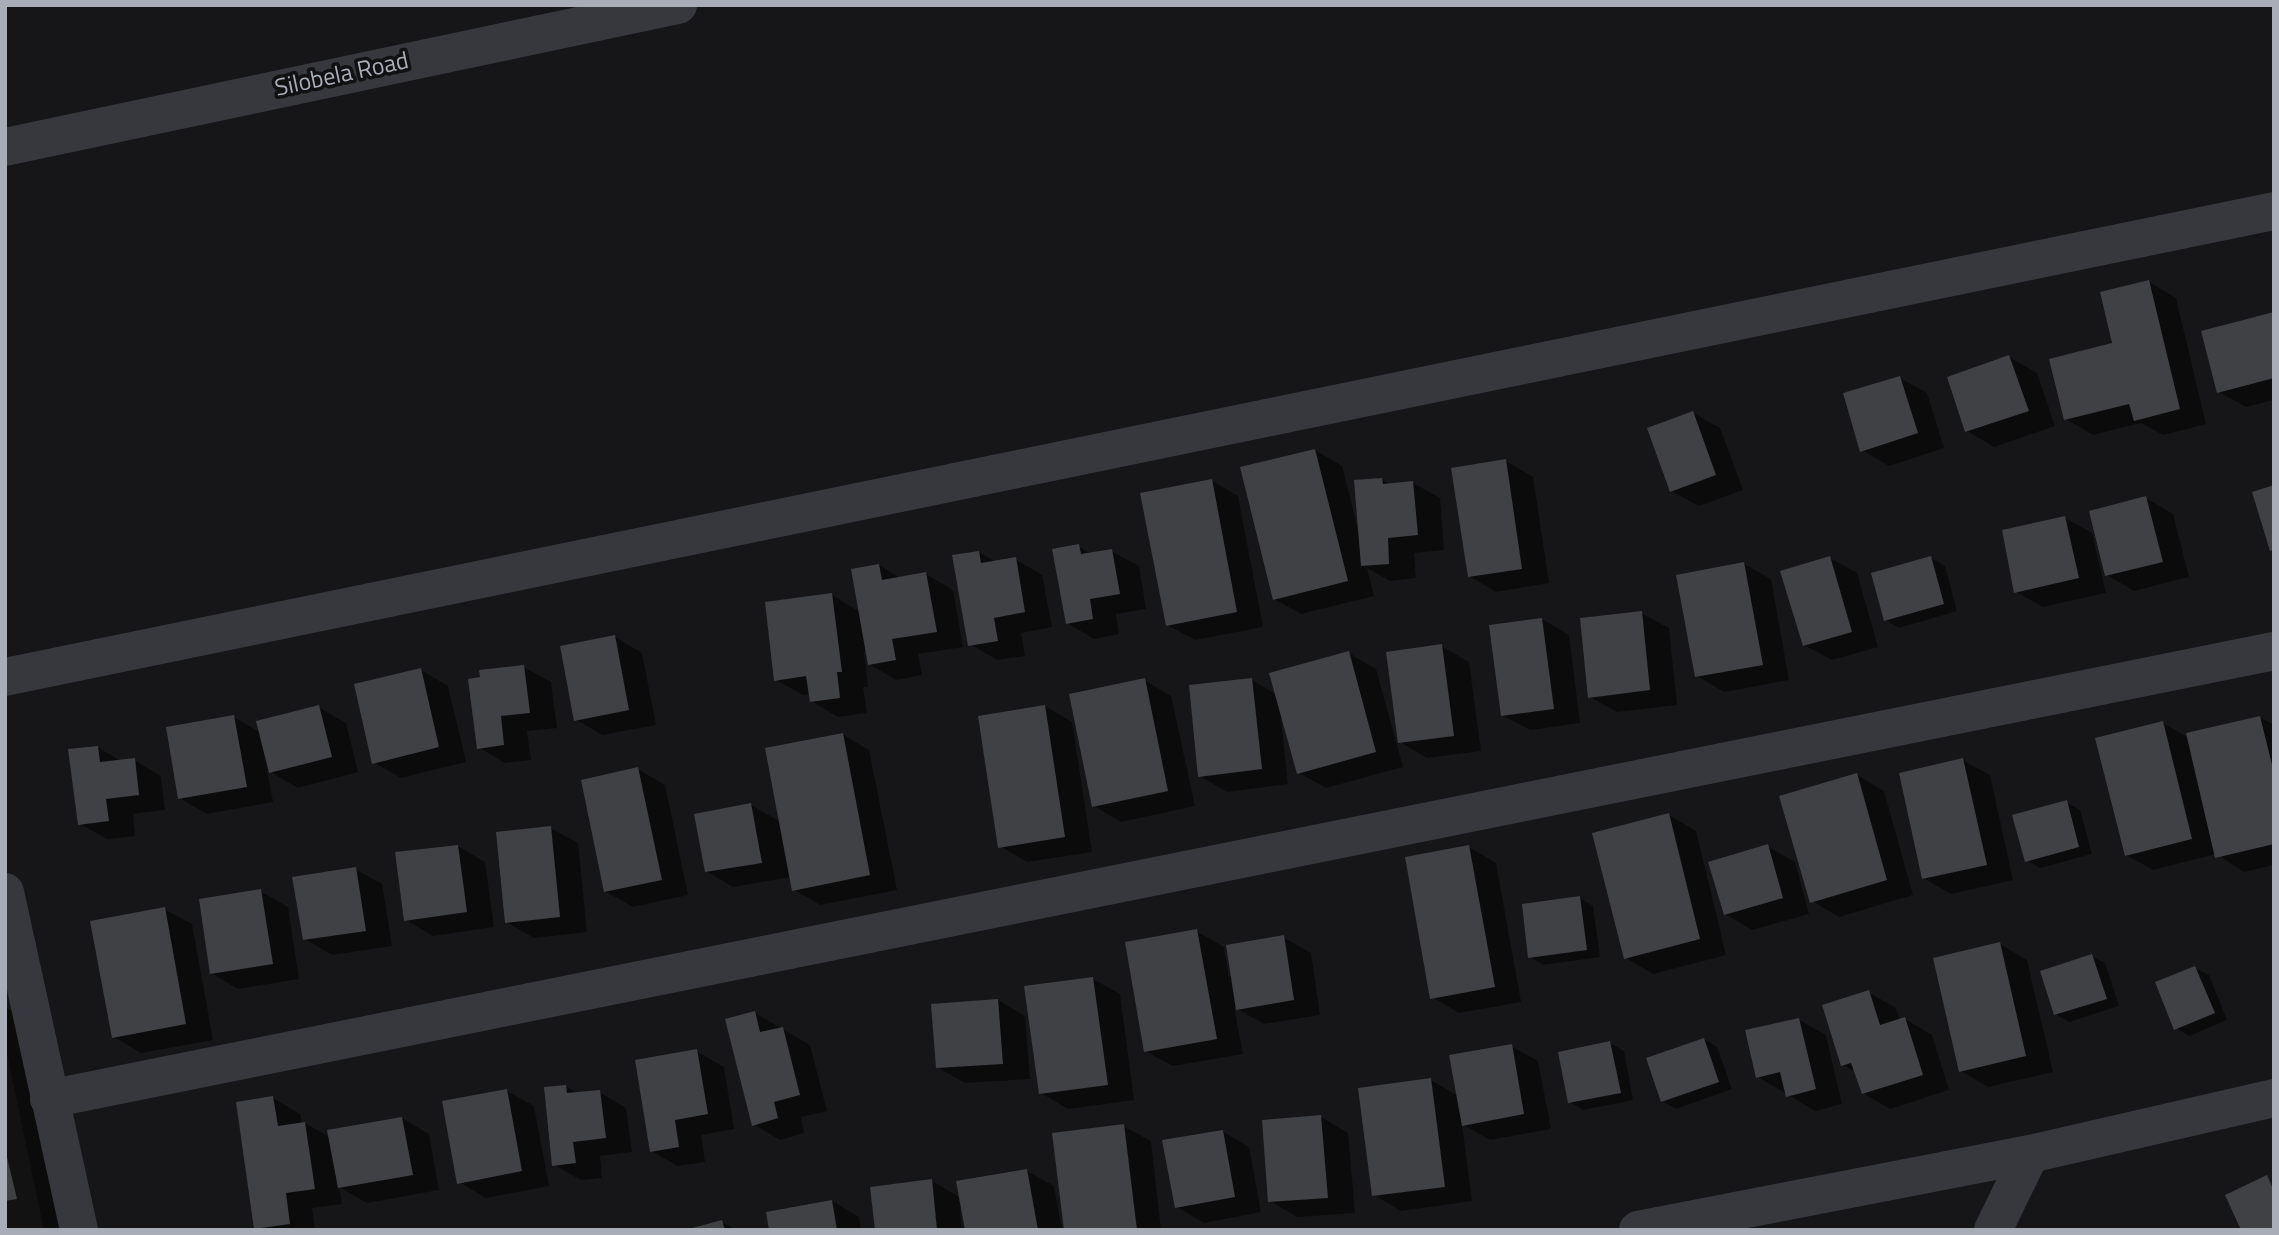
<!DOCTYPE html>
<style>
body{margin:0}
#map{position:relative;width:2279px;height:1235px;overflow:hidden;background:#161618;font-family:"Titillium Web",sans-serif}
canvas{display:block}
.frame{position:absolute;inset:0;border:7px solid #a8adb8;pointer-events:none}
</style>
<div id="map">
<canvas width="2279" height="1235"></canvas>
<div class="frame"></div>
</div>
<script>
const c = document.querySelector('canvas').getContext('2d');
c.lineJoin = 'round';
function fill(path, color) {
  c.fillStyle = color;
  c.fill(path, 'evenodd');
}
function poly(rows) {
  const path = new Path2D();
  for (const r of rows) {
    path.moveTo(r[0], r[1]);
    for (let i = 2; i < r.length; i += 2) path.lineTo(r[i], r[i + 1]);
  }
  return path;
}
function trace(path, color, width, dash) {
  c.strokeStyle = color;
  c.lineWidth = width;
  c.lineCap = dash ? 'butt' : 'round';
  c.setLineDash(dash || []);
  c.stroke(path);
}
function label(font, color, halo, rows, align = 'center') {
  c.font = font + ' "Titillium Web",sans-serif';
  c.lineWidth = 7;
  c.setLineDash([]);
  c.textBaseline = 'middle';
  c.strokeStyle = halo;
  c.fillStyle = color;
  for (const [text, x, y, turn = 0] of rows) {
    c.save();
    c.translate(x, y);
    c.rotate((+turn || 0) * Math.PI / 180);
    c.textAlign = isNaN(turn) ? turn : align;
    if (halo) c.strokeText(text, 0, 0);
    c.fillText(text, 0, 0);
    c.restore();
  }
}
fill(poly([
 [5,1044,44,1230,5,1230]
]), '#222225');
fill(poly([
 [2149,282,2176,298,2206,424,2163,435,2141,423,2093,435,2066,419,2114,344],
 [2274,314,2274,400,2246,407,2219,392],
 [2009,357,2037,373,2055,426,1994,447,1967,431],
 [1900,378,1927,393,1944,448,1889,466,1862,450],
 [1693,413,1720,428,1743,490,1699,506,1671,491],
 [1315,450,1342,466,1358,530,1382,480,1391,485,1413,483,1440,498,1444,550,1414,553,1416,578,1390,581,1367,568,1374,596,1301,614,1274,599],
 [1506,461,1533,477,1549,583,1496,592,1469,576],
 [1211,480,1238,496,1263,627,1195,640,1167,625],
 [2146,498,2173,514,2189,577,2134,591,2107,575],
 [2065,518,2092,533,2106,593,2043,607,2016,592],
 [1078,546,1092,554,1111,551,1139,566,1146,609,1116,614,1119,634,1094,639,1067,623],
 [979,552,996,562,1015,559,1042,575,1052,627,1021,633,1025,656,997,660,970,644],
 [1830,558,1857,573,1878,647,1832,660,1804,645],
 [1931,558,1945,566,1957,611,1899,628,1886,620],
 [1744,564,1771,579,1789,680,1724,692,1697,676],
 [879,565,902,579,926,574,953,590,963,647,918,654,922,675,896,680,869,664,867,651,864,651,868,687,863,687,867,713,838,717,811,701,810,694,803,695,776,680,832,595,860,612],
 [1641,613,1669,628,1677,705,1617,712,1590,697],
 [1542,619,1569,635,1580,723,1530,730,1502,715],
 [615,637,642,653,656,725,602,735,575,719],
 [1441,646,1469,662,1481,751,1427,758,1400,742],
 [1349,653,1376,669,1403,767,1326,788,1299,773,1284,718,1281,719,1288,784,1227,792,1200,776,1252,680,1277,695],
 [524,667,551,682,557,728,527,731,531,760,505,763,478,747],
 [421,670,448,686,466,762,401,778,373,762],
 [1144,680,1171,696,1195,806,1121,822,1094,806],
 [1045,706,1072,722,1092,852,1027,862,1000,846],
 [318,707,346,723,358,772,298,788,267,770,273,802,207,814,179,798,234,717,261,733],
 [2260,717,2274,725,2274,865,2244,872,2216,854,2153,870,2126,855,2163,723,2189,738],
 [842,734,869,750,897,890,820,905,793,889,791,877,733,887,706,871,751,805,781,822],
 [97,747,121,761,134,760,161,776,165,810,133,814,135,836,107,839,80,824],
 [1962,760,1990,775,2013,880,1951,894,1923,878],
 [638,769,665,785,688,895,633,907,605,891],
 [1857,775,1884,791,1913,895,1839,917,1812,901],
 [2066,802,2080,810,2092,854,2040,868,2026,860],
 [1669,815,1696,831,1726,955,1653,974,1626,958],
 [550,828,578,843,587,932,534,938,506,922],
 [458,846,485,862,494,927,433,936,406,920],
 [1767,846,1795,862,1809,914,1752,930,1725,914],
 [1469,847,1496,863,1521,1002,1459,1013,1432,997],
 [355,869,382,884,392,946,332,955,305,939],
 [260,891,288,907,299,979,238,989,211,973],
 [1580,898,1593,906,1600,957,1543,965,1530,957],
 [164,909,192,924,213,1040,141,1053,114,1037],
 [1196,931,1224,947,1229,977,1283,937,1311,953,1320,1015,1264,1024,1234,1007,1243,1054,1173,1066,1145,1051],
 [2000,944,2027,960,2053,1072,1988,1087,1961,1071],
 [2092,956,2105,963,2119,1006,2069,1022,2055,1014],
 [2195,968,2209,975,2227,1020,2189,1036,2176,1028],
 [1093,979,1120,994,1134,1100,1068,1109,1041,1093],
 [1868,992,1896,1008,1900,1021,1905,1019,1932,1035,1949,1090,1890,1109,1863,1093,1857,1073,1843,1065],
 [998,1000,1025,1016,1030,1079,965,1083,937,1067],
 [5,1007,20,1015,64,1226,43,1230,5,1230],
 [755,1013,810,1045,827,1111,801,1117,804,1133,780,1140,753,1124],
 [1799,1020,1826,1035,1842,1104,1815,1111,1758,1077],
 [1704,1039,1717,1047,1732,1089,1676,1109,1662,1101],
 [1610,1043,1624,1051,1633,1100,1583,1110,1570,1102],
 [1511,1046,1538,1061,1551,1129,1490,1140,1462,1124,1472,1201,1401,1211,1374,1195,1431,1080,1458,1096],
 [696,1051,724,1067,734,1129,701,1135,705,1162,678,1166,651,1151],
 [565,1086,579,1094,599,1092,626,1108,632,1152,600,1156,602,1178,581,1180,554,1165],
 [507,1091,534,1106,549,1186,486,1198,459,1182],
 [273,1098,300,1114,302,1124,305,1123,331,1138,402,1118,429,1134,439,1190,367,1203,339,1187,342,1204,312,1208,315,1230,259,1230,256,1228],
 [1321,1117,1348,1133,1355,1213,1297,1217,1270,1201],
 [1123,1126,1151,1141,1161,1230,1066,1230],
 [1222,1131,1249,1147,1261,1212,1204,1223,1177,1207],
 [1027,1171,1054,1186,1062,1230,967,1230,963,1207,960,1207,962,1230,876,1230,932,1181,961,1198],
 [832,1201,859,1217,861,1230,771,1230],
 [722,1222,736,1230,692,1230]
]), '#0007');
fill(poly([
 [2149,280,2180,409,2134,421,2129,404,2064,420,2049,359,2112,343,2100,292],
 [2274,312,2274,378,2217,393,2201,331],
 [2009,355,2029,411,1965,432,1947,377],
 [1900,376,1918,433,1860,452,1843,393],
 [1693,411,1716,475,1670,492,1647,428],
 [1315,449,1348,581,1273,600,1240,467],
 [1506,459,1522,569,1468,577,1451,468],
 [1382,478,1383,484,1413,481,1418,535,1388,538,1389,564,1361,566,1354,480],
 [1212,479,1237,612,1166,626,1140,493],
 [2274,485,2274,550,2270,551,2252,492],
 [2146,496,2163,562,2105,576,2089,511],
 [2065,516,2079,578,2014,593,2002,530],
 [1079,544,1081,554,1112,549,1120,594,1090,599,1093,619,1066,624,1052,549],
 [979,551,981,563,1016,557,1025,612,994,618,998,641,968,646,952,555],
 [1830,556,1852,632,1803,646,1780,571],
 [1931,556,1944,604,1884,621,1871,573],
 [1744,562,1763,665,1695,677,1676,575],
 [879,564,882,580,926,572,937,632,892,639,896,660,868,665,851,569],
 [832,593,842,672,837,672,840,698,810,702,806,676,774,681,765,602],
 [1642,611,1650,690,1588,698,1580,618],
 [1542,618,1554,709,1501,716,1489,625],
 [615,635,629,710,574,721,560,646],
 [1442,644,1454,736,1398,743,1386,652],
 [1349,651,1376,752,1297,774,1269,673],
 [524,665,530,713,501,716,504,745,477,749,468,679,480,677,479,670],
 [421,668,439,747,372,764,354,684],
 [1145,678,1168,791,1092,807,1069,694],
 [1252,678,1262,769,1198,777,1189,685],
 [319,705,332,757,269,773,256,721],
 [1045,705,1065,837,998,848,978,716],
 [234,715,247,787,178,799,166,727],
 [2260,716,2274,773,2274,844,2215,858,2186,733],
 [2163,721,2192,839,2125,856,2095,738],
 [843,733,870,875,792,891,765,748],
 [98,746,100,762,135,758,139,795,106,799,109,821,78,825,68,749],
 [1963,758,1987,865,1922,879,1899,773],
 [638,767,662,880,604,892,581,780],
 [1857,773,1887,880,1810,903,1779,796],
 [2067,800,2079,847,2025,862,2012,815],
 [751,803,762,863,705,872,694,814],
 [1669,813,1700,939,1624,959,1592,833],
 [551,826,560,917,505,923,496,832],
 [1768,844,1783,898,1724,915,1708,862],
 [458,845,467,912,404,921,395,852],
 [1469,845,1495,987,1430,999,1405,857],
 [356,867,366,931,303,940,292,877],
 [261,889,273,964,210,974,199,899],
 [1580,896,1587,950,1528,958,1522,904],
 [165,907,186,1024,112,1038,90,921],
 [1197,929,1217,1039,1144,1052,1125,942],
 [1284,935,1294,1000,1236,1010,1226,945],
 [2000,942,2026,1056,1959,1072,1933,958],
 [2092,954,2107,999,2054,1015,2040,971],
 [2195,966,2215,1013,2174,1030,2155,982],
 [1093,977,1108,1085,1039,1094,1024,986],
 [1869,990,1880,1025,1905,1017,1923,1075,1862,1094,1851,1063,1841,1066,1822,1005],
 [998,999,1003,1064,936,1068,931,1004],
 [755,1011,760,1032,783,1027,800,1095,774,1102,778,1118,752,1126,725,1019],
 [1799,1018,1816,1089,1786,1097,1780,1072,1756,1078,1745,1030],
 [1704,1038,1719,1082,1661,1102,1646,1058],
 [1610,1041,1621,1093,1568,1103,1558,1052],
 [1512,1044,1524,1114,1462,1126,1449,1055],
 [697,1049,708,1114,675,1120,679,1147,650,1152,635,1060],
 [1431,1078,1445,1187,1372,1196,1358,1088],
 [566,1085,567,1093,600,1090,606,1138,573,1142,576,1163,552,1166,544,1087],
 [507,1089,522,1171,457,1184,442,1101],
 [273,1096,278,1126,305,1122,315,1189,286,1193,290,1224,254,1229,236,1102],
 [1321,1115,1328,1198,1268,1202,1262,1120],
 [402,1117,413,1175,338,1188,327,1130],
 [1124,1124,1137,1230,1064,1230,1052,1133],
 [1223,1130,1235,1197,1175,1208,1162,1140],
 [5,1149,17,1199,5,1201],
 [1027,1169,1038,1230,965,1230,956,1181],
 [2267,1175,2274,1191,2274,1230,2241,1230,2225,1195],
 [932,1179,937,1230,875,1230,870,1187],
 [832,1200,837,1230,769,1230,766,1212],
 [722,1220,725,1230,689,1230,689,1229]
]), '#404145');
trace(poly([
 [5,147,678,5],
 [5,677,2274,211],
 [5,892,79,1230],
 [49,1099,2274,651],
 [1638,1230,2030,1154,2274,1098],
 [1993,1230,2030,1154]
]), '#37383d', 38);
label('24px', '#a8adb8', '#111113', [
 ["Silobela Road",342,76,-12]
]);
</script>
